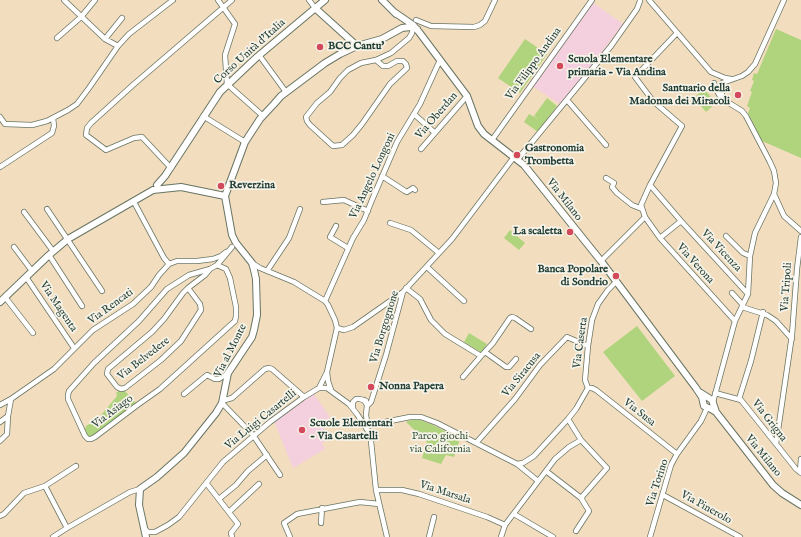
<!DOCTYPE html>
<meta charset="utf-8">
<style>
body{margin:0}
canvas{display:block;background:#f2ddbe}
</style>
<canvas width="801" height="537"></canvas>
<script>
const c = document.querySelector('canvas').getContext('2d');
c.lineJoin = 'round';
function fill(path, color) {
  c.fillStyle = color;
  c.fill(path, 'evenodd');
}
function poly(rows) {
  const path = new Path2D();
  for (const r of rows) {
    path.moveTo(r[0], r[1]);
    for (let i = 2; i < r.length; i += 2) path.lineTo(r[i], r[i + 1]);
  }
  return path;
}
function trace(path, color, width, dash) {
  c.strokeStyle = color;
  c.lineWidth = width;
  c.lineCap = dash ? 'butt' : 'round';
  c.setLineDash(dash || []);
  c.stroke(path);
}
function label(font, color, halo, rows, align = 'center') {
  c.font = font + ' "IM FELL English",serif';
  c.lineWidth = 3.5;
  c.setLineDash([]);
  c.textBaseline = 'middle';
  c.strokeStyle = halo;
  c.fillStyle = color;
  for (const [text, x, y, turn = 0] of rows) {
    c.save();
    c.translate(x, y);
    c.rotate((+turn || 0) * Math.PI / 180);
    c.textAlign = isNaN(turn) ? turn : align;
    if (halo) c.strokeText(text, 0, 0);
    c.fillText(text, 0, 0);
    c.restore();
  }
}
fill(poly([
 [592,2,623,24,594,63,560,104,532,86],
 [314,394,330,417,320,423,331,438,322,443,325,449,293,468,274,421]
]), '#f4cfde');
fill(poly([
 [776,29,801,40,801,158,762,141,748,113,750,108,747,106,752,92,750,91,754,81,752,80,754,73,757,74],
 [525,39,547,54,520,93,498,78],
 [704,89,716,103,706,112,694,98],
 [547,98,557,106,538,132,524,122,529,114,538,119,534,116],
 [510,230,525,243,519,250,504,238],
 [637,326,675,376,642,401,603,352],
 [469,333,487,344,482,353,464,342],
 [120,390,124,390,136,403,92,436,88,436,85,429,86,426,94,421,96,421,117,396,116,393],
 [417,419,433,425,460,439,454,457,446,455,441,464,422,458,427,442,406,422,411,420]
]), '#b0d47d');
const minor = poly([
 [64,0,105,39,118,46],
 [218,0,235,24,225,55,227,84,263,116],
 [309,0,315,8],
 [649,0,711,72,725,78,731,79],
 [416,20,431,26,474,27,480,25,485,21,495,0],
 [57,38,81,17,95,0],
 [105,39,122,18],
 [259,55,286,92],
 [376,60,383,66,388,66,397,61,403,61,406,64,407,68,390,84,362,124,353,135,342,145,333,146,310,125,307,121,306,117,317,103,330,92,340,78,348,70,361,63,376,60,391,53,409,38,412,33,413,27],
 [722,96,721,88,722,83,742,76,748,72,755,64,784,0],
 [567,100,606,145],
 [414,114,435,133],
 [203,116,245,142],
 [0,117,5,124,32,125,47,121,68,110,77,104,89,88,118,46,129,34,173,0],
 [492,140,592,0],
 [421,149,467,96],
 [518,159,611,46,637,9,640,1],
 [0,167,52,133,54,126,53,118],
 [171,168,142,137,134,138,106,150,86,135,87,128,91,123,133,85,232,0],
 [382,176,405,191,407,192,413,188,415,190],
 [606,178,614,183,612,187,617,193,632,205,642,209],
 [650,185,681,221,660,238],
 [774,194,784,216,801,231],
 [134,202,164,258,169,264],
 [323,202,344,200,368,211],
 [47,209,102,291],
 [24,212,53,251],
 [645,217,660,238,735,321],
 [681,221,748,294],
 [390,223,411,230,439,253],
 [336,226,330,237,348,248],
 [726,236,743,253,750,256],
 [14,247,32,271],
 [49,255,82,306],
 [601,261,645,217,641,205,650,185,682,126,653,101,635,77,677,33],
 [252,263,260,268,294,282,325,301,328,305,335,320,337,328,327,372,328,381,331,390],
 [217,265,226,269,230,278,236,307,236,316,235,321,160,389,136,406,95,437,91,439,88,439,85,436,68,399,68,395,69,391,94,363,139,321,167,289,189,275,210,269,217,265,232,247],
 [427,267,464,301],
 [267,271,289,238,300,209],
 [26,277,74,348],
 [188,288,200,304,201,310,181,341,161,360,125,388,121,389,117,387,107,374,108,369,152,332,164,319,183,293,188,288,205,275,210,269],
 [406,288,420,299,431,320,445,334,481,356,463,377],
 [732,293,743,305],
 [5,297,33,333],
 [325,301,353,238,364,220,372,200,397,142,420,104,440,60],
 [742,307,767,315,776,321,792,339],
 [337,328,344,330,353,327,403,292],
 [485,352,506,367,509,367,516,359],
 [481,356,493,343,510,318,512,317,515,318,531,329],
 [319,388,327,388,349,404,357,414,368,431,371,441,376,490,387,537],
 [588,388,585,380,588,346,592,320,598,304,608,290,616,282],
 [588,388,592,388,596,390,677,454],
 [715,393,741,400,796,469,801,473],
 [184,394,207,375,215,379,219,379,228,373],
 [223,396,225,400,232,398,265,369,269,368,272,369,304,397],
 [739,399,751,361,763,312],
 [364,400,367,405,366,415,368,427],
 [713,402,735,321,748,294,750,256,755,233,774,194,776,183,774,171,770,162,746,116,742,111,721,98,717,91,714,83],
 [222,403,253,435,280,475],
 [0,405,11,399,54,369,93,330,133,304,151,287,159,275,169,264,177,261,197,261,213,259,221,256,226,252],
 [367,406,371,402,386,355,403,292,452,239,514,157],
 [353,408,353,402,356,399,360,399,366,401],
 [568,419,581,440,607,468,581,498],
 [0,422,8,416],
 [364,423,370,425,410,417,421,417,437,423,517,464,523,463,534,456,568,419,576,409,588,388],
 [0,441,7,434,8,416,11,399],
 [476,443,515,399,540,365,567,337,588,346],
 [776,444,792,335,797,269,801,237],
 [517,464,538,481],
 [546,471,581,498,589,511,576,531],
 [800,472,801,459],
 [207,484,238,524,231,533,232,537],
 [45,486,67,528],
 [376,490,402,490,419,494,487,517,505,525],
 [663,495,740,537],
 [219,499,236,485,248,471,267,455],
 [229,512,259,484],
 [514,514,553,537],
 [0,516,4,514,24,493,45,486,76,466],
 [321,523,322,508],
 [145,529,148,532,155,532,168,525,179,517,223,462,270,422,304,397,319,388,327,372],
 [53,537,67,528,130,492,140,489],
 [290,537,284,523,297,514,360,502,379,504],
 [429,537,434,517],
 [501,537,505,525,555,459,569,447,581,440],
 [650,537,671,465,677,454,701,421,707,408]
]);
const major = poly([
 [382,0,396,14],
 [315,8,357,46],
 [394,12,413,25,419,32,467,96,478,126,484,134,524,165,601,261,696,388,702,397,704,406,711,409,716,412],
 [157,185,165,176,220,92,257,57,325,0],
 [0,302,49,255,68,239,153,190,181,187,225,196],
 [701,393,712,400,716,412,773,485,782,493,801,505],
 [146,537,139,505,140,489,157,477,184,453,216,413,222,403,228,373,252,337,254,330,257,315,256,279,254,270,252,263,236,243,232,235,225,196,245,142,260,119,274,104,281,96,325,63,340,54,357,46,382,39,402,28,410,27,417,29]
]);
trace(minor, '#697564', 6);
trace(major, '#697564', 8);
trace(minor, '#fff', 4.5);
trace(major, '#fff', 6);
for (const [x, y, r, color] of [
 [320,47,4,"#d1495b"],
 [560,66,4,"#d1495b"],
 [738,95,4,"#d1495b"],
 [517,155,4,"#d1495b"],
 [221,186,4,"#d1495b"],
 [570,232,4,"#d1495b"],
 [616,276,4,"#d1495b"],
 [371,387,4,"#d1495b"],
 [302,430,4,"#d1495b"]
]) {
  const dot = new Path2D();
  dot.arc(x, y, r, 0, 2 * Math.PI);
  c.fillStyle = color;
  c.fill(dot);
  trace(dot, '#f7f3e8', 1.5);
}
label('bold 11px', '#1f3d34', '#f7f3e8', [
 ["BCC Cantu'",328,47],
 ["Scuola Elementare",568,60],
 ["primaria - Via Andina",568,73],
 ["Santuario della",730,89,"right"],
 ["Madonna dei Miracoli",730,102,"right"],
 ["Gastronomia",525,149],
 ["Trombetta",525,162],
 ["Reverzina",229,186],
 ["La scaletta",562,232,"right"],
 ["Banca Popolare",608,270,"right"],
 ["di Sondrio",608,283,"right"],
 ["Nonna Papera",379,387],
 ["Scuole Elementari",310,424],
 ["- Via Casartelli",310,437]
], 'left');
label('11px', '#1f3d34', '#f7f3e8', [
 ["Corso Unità d'Italia",250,52,-42],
 ["Via Filippo Andina",534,64,-54],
 ["Via Oberdan",437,116,-49],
 ["Via Angelo Longoni",373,176,-65],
 ["Via Milano",564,200,52],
 ["Via Vicenza",721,251,47],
 ["Via Verona",695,264,48],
 ["Via Tripoli",787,287,-86],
 ["Via Magenta",58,307,56],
 ["Via Rencati",111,307,-36],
 ["Via Borgognone",385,327,-73],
 ["Via Caserta",581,343,-82],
 ["Via al Monte",231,351,-63],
 ["Via Belvedere",144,359,-38],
 ["Via Siracusa",522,375,-51],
 ["Via Asiago",113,412,-37],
 ["Via Susa",639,413,38],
 ["Via Luigi Casartelli",261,420,-39],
 ["Via Grigna",769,421,52],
 ["Via Milano",763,456,51],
 ["Via Torino",658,483,-72],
 ["Via Marsala",445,493,18],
 ["Via Pinerolo",706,508,29]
]);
label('11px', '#3c5b43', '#f7f3e8', [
 ["Parco giochi",440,437],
 ["via California",440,450]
]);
</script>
